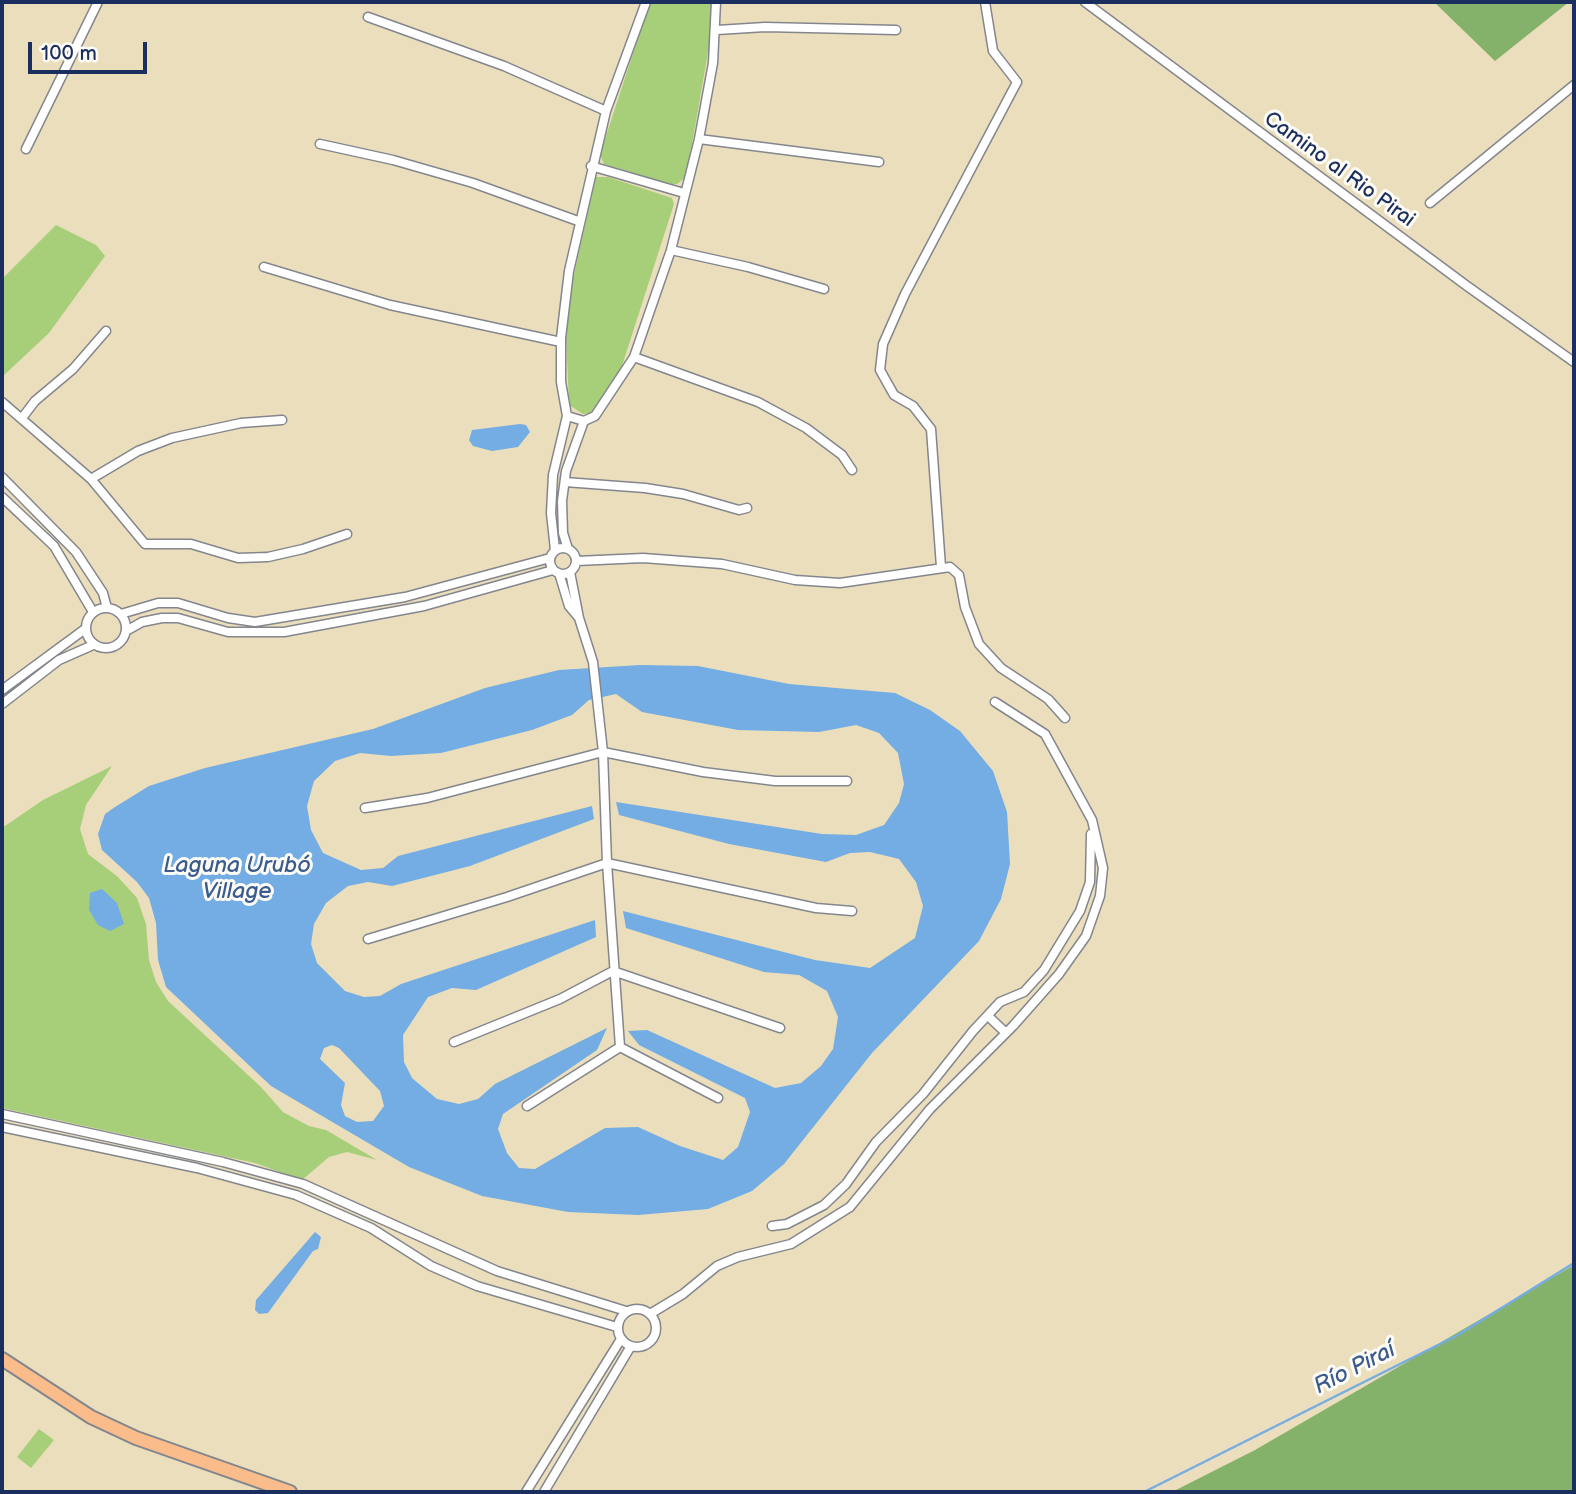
<!DOCTYPE html>
<meta charset="utf-8">
<style>
body{margin:0}
#map{position:relative;width:1576px;height:1494px;overflow:hidden;background:#ebdebc;font-family:"Balsamiq Sans",sans-serif}
canvas{display:block}
.frame{position:absolute;inset:0;border:4px solid #1b2f5e;pointer-events:none}
.scale{position:absolute;left:28px;top:42px;width:119px;height:32px;box-sizing:border-box;border:4px solid #1b2f5e;border-top:0;padding-left:9px;font-size:21px;line-height:24px;white-space:nowrap;color:#1b2f5e;-webkit-text-stroke:5px #fdfcf7;paint-order:stroke}
</style>
<div id="map">
<canvas width="1576" height="1494"></canvas>
<div class="frame"></div>
<div class="scale">100 m</div>
</div>
<script>
const c = document.querySelector('canvas').getContext('2d');
c.lineJoin = 'round';
function fill(path, color) {
  c.fillStyle = color;
  c.fill(path, 'evenodd');
}
function poly(rows) {
  const path = new Path2D();
  for (const r of rows) {
    if (r.length === 3) {
      path.moveTo(r[0] + r[2], r[1]);
      path.arc(r[0], r[1], r[2], 0, 2 * Math.PI);
      continue;
    }
    path.moveTo(r[0], r[1]);
    for (let i = 2; i < r.length; i += 2) path.lineTo(r[i], r[i + 1]);
  }
  return path;
}
function trace(path, color, width, dash) {
  c.strokeStyle = color;
  c.lineWidth = width;
  c.lineCap = dash ? 'butt' : 'round';
  c.setLineDash(dash || []);
  c.stroke(path);
}
function label(font, color, halo, rows, align = 'center') {
  c.font = font + ' "Balsamiq Sans",sans-serif';
  c.lineWidth = 6;
  c.setLineDash([]);
  c.textBaseline = 'middle';
  c.strokeStyle = halo;
  c.fillStyle = color;
  for (const [text, x, y, turn = 0] of rows) {
    c.save();
    c.translate(x, y);
    c.rotate((+turn || 0) * Math.PI / 180);
    c.textAlign = isNaN(turn) ? turn : align;
    if (halo) c.strokeText(text, 0, 0);
    c.fillText(text, 0, 0);
    c.restore();
  }
}
fill(poly([
 [650,2,712,2,710,41,692,144,685,178,677,184,669,184,604,164,600,154],
 [596,177,608,177,672,198,674,204,622,366,611,388,590,413,583,414,569,405,566,334,573,279],
 [56,225,96,245,105,256,49,333,2,377,2,279],
 [112,766,86,805,80,829,88,854,118,877,137,898,146,924,149,960,156,982,168,1001,261,1087,283,1112,309,1126,326,1130,377,1160,347,1152,329,1157,302,1180,255,1163,2,1108,2,828,43,800],
 [39,1429,54,1440,31,1468,17,1457]
]), '#a7cf7a');
fill(poly([
 [1434,2,1569,2,1495,61],
 [1574,1265,1574,1492,1172,1492,1255,1450]
]), '#85b26a');
fill(poly([
 [520,424,526,425,530,432,518,447,492,451,473,446,469,440,472,430],
 [640,665,698,666,789,684,895,693,930,710,960,731,993,771,1007,812,1010,864,1001,899,979,941,872,1053,784,1164,752,1191,708,1209,638,1215,568,1212,482,1196,409,1167,271,1086,166,987,158,960,156,923,149,898,137,882,102,850,98,834,105,814,115,807,149,786,205,768,373,729,485,688,559,670],
 [616,694,642,712,738,730,819,732,856,725,879,733,898,753,904,784,899,803,884,825,856,835,822,834,616,802,619,815,729,844,826,862,850,853,870,852,899,859,916,882,923,906,915,938,870,968,815,960,623,911,626,928,764,972,799,975,827,991,838,1017,833,1049,821,1066,801,1083,775,1088,647,1030,628,1031,639,1045,745,1098,750,1112,738,1147,723,1160,680,1146,638,1127,605,1128,535,1169,519,1168,507,1153,498,1129,503,1114,597,1050,607,1028,495,1084,478,1099,459,1104,437,1099,412,1078,404,1062,403,1035,428,997,452,988,476,990,596,937,595,920,401,984,380,996,364,997,345,991,317,963,311,944,314,924,326,903,348,886,368,882,392,886,470,866,594,819,592,806,398,856,383,868,361,870,323,853,311,830,307,806,314,781,335,761,360,753,391,756,441,753,532,730,572,715,589,700],
 [332,1045,339,1048,380,1091,384,1106,373,1121,357,1122,345,1116,341,1105,345,1083,320,1059,324,1048],
 [102,889,117,903,124,924,110,931,98,925,89,910,90,893],
 [315,1232,321,1237,318,1249,313,1251,268,1313,259,1314,255,1310,256,1300]
]), '#73ade3');
trace(poly([
 [1144,1492,1458,1335,1574,1263]
]), '#73ade3', 2.5);
const minor = poly([
 [1085,2,1467,286,1574,362],
 [368,17,504,66,606,111],
 [717,30,765,27,896,30],
 [699,139,879,162],
 [320,144,393,160,473,183,578,221],
 [26,149,98,2],
 [591,166,684,193],
 [1430,203,1574,85],
 [671,250,748,267,824,289],
 [264,267,390,305,561,342],
 [634,357,758,402,806,428,842,455,852,470],
 [2,402,91,479,145,544,191,544,238,558,268,557,303,549,347,534],
 [567,416,584,421,595,416,634,357,671,250,699,139,713,63,716,2],
 [22,418,35,401,73,369,106,331],
 [2,477,76,552,103,593,107,608],
 [91,479,138,451,172,438,241,423,282,420],
 [565,482,645,488,683,494,739,510,747,508],
 [2,497,54,546,93,612],
 [563,561,13],
 [568,549,563,533,562,501,566,471,584,421],
 [555,550,551,513,553,475,567,416,561,382,561,338,569,271,606,111,646,2],
 [576,561,643,558,722,564,795,580,840,583,950,567,959,575,965,607,979,644,1001,668,1048,699,1065,718],
 [941,567,931,429,913,406,894,395,880,370,883,344,905,294,1017,82,993,51,985,2],
 [570,572,579,618,593,662,603,752,607,863,620,1047],
 [559,573,569,606,579,618],
 [106,628,20],
 [121,614,158,603,178,603,228,618,255,622,405,597,550,558],
 [126,631,142,622,162,618,178,618,228,632,284,632,424,606,553,570],
 [2,690,85,629],
 [2,704,59,660,93,645],
 [365,808,427,798,603,752,703,772,775,781,847,781],
 [368,939,507,897,607,863,816,908,852,911],
 [988,1016,1006,1033],
 [454,1042,560,999,613,971,780,1028],
 [527,1106,620,1047,718,1098],
 [2,1114,223,1162,303,1184,497,1271,626,1311],
 [2,1127,197,1168,296,1195,371,1228,431,1266,477,1286,617,1327],
 [772,1226,787,1224,824,1205,846,1184,876,1142,923,1094,973,1031,1000,1002,1024,992,1044,970,1080,911,1090,882,1091,834],
 [637,1328,19],
 [650,1314,683,1294,717,1266,738,1257,791,1244,850,1207,930,1109,1013,1026,1059,974,1086,936,1100,896,1103,868,1092,820,1045,734,995,702],
 [526,1492,621,1339],
 [544,1492,631,1346]
]);
const primary = poly([
 [2,1359,91,1417,136,1438,290,1492]
]);
trace(minor, '#83868d', 11);
trace(primary, '#83868d', 16);
trace(minor, '#fff', 8);
trace(primary, '#f9bc8a', 12);
label('21px', '#1b2f5e', '#fdfcf7', [
 ["Camino al Rio Pirai",1339,170,36]
]);
label('italic 23px', '#3a5b8d', '#fdfcf7', [
 ["Laguna Urubó",237,866],
 ["Village",237,892],
 ["Río Piraí",1355,1369,-27]
]);
</script>
